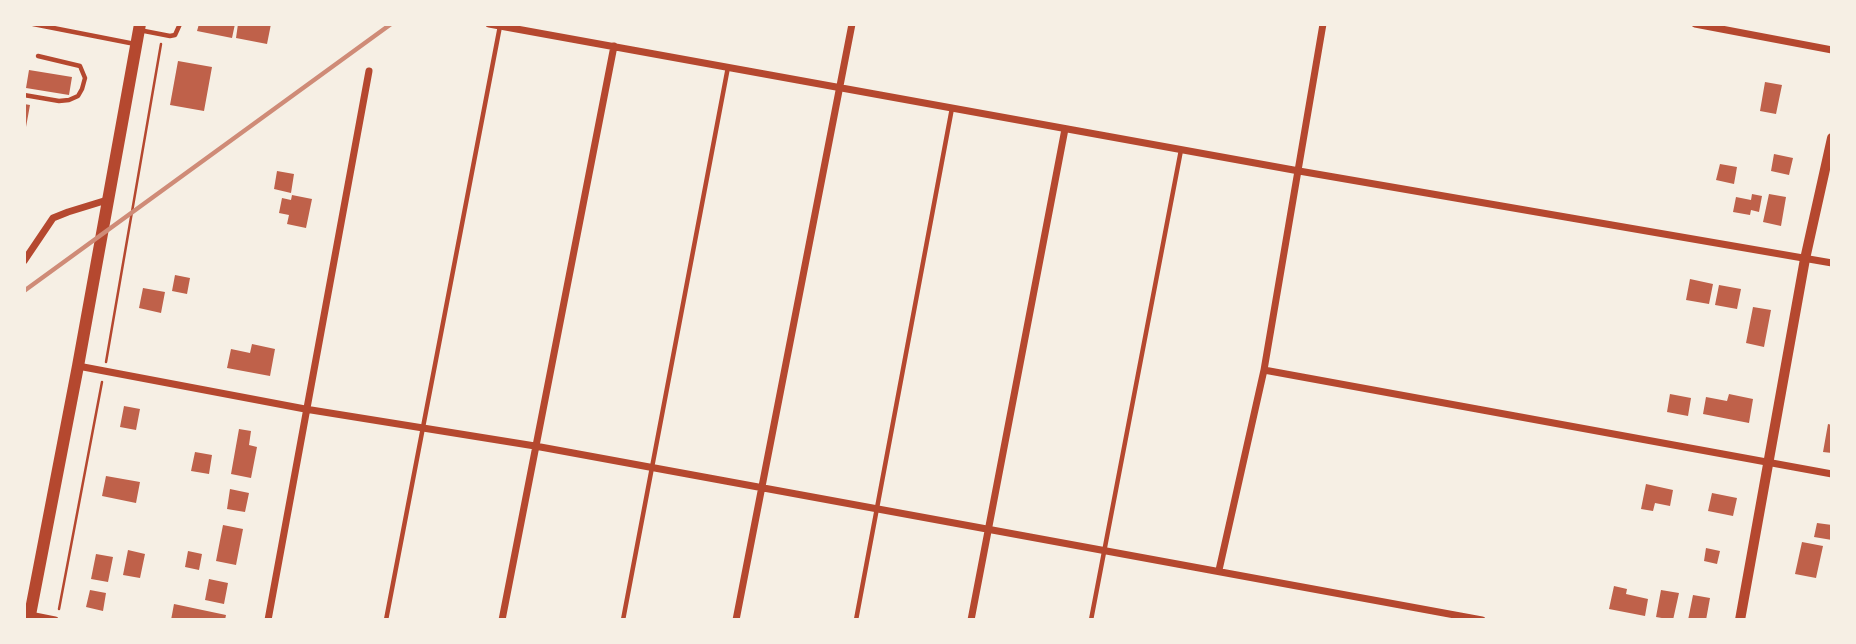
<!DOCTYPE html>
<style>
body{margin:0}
#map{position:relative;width:1856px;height:644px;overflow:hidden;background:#f6efe4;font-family:Spectral,serif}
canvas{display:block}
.frame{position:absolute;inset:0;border:26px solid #f6efe4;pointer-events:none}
</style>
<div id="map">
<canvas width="1856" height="644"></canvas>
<div class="frame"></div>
</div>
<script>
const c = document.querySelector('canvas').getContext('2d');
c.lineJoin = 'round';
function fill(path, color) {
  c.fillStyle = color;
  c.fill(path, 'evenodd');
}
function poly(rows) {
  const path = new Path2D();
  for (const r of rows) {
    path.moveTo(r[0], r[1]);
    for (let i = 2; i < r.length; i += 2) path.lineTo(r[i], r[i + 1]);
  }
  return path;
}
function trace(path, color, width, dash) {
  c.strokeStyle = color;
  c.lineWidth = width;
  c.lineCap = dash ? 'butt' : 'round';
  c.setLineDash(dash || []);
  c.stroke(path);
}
fill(poly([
 [199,24,235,24,232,38,197,31],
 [238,24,271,24,267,44,236,38],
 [178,61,212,67,204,111,170,105],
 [29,70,72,77,69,95,26,88],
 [1765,82,1782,85,1776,114,1760,111],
 [24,104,30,105,26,127,24,127],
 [1774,154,1793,158,1789,175,1771,171],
 [1720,164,1737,167,1734,184,1716,180],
 [277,171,294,174,291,193,274,189],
 [1752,194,1762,196,1759,212,1751,210,1750,215,1733,212,1736,197,1751,200],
 [1769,194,1786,197,1781,226,1763,222],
 [292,195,312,199,306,228,287,224,289,215,279,213,282,198,291,200],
 [175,275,190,278,187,294,172,291],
 [1690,279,1713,284,1709,304,1686,300],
 [1719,285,1741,289,1737,309,1715,305],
 [143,288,165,292,161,313,139,308],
 [1753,307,1771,310,1764,347,1746,343],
 [252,344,275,349,270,376,227,368,231,349,250,353],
 [1670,394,1691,398,1688,416,1667,412],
 [1729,394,1753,399,1749,423,1703,414,1706,397,1727,401],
 [124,406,140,409,136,430,120,427],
 [1828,424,1832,425,1832,453,1823,452],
 [239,429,251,431,249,445,257,447,251,478,231,474],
 [195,452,212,455,209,474,191,471],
 [106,476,140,482,136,503,102,496],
 [1646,484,1673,490,1670,506,1655,503,1653,511,1641,509],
 [230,489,249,493,245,512,227,509],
 [1712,493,1737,498,1733,516,1708,511],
 [1817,523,1832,525,1832,540,1814,537],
 [223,525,243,529,236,565,216,561],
 [1802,542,1823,546,1816,578,1795,574],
 [1706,548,1720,551,1717,564,1704,561],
 [128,550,145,554,140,578,123,575],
 [188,551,202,554,199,570,185,567],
 [96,554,113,557,108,582,91,579],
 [209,579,228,583,224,604,205,600],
 [1614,586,1627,589,1626,594,1648,599,1645,616,1609,609],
 [90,590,106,593,103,611,86,607],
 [1661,590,1679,593,1673,620,1656,617],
 [1693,595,1710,598,1706,620,1688,620],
 [174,604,226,615,225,620,171,620]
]), '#bf614a');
trace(poly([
 [106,362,161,44],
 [59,609,102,382]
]), '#b5482f', 2.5);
trace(poly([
 [33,24,135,44],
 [139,30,170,36,175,35,180,24],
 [24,95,59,101,69,100,78,96,82,89,85,78,80,66,38,56],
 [386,620,500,26],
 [623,620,728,67],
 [856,620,952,108],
 [1091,620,1181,150]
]), '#b5482f', 4.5);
trace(poly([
 [489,24,1299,171,1832,263],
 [1695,24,1832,50],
 [24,261,53,218,68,212,107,200],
 [78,366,305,409,535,446,1482,620],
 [1264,370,1832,474],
 [1219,570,1264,370,1323,24],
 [30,615,55,620],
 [268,620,369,71],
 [502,620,614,46],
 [736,620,852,24],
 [971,620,1065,129]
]), '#b5482f', 7);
trace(poly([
 [1740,620,1805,259,1832,138]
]), '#b5482f', 10);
trace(poly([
 [29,620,78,366,140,24]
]), '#b5482f', 12);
trace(poly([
 [24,291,391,24]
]), '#cf8b77', 4.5);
</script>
